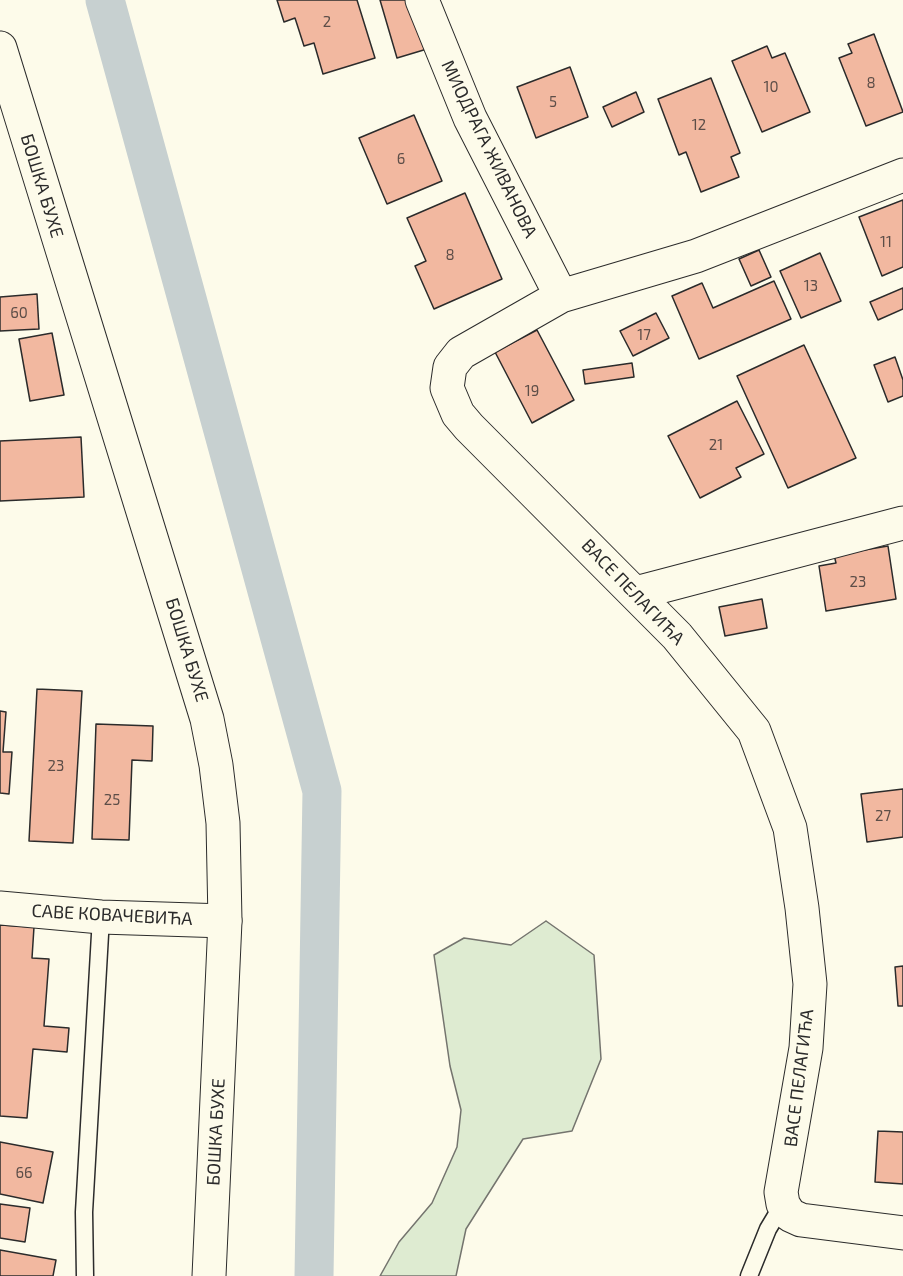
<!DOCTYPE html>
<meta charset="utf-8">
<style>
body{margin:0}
canvas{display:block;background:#fdfbea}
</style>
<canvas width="903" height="1276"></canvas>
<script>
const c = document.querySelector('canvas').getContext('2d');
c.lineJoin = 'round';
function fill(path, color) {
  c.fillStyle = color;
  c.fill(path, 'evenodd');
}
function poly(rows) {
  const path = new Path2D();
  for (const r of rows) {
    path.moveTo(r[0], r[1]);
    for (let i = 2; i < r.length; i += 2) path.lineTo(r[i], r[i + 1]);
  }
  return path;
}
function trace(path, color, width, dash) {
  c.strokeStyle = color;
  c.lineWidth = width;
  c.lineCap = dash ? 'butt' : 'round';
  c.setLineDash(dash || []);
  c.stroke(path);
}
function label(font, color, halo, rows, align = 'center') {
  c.font = font + ' "Exo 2",sans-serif';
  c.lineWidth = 4.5;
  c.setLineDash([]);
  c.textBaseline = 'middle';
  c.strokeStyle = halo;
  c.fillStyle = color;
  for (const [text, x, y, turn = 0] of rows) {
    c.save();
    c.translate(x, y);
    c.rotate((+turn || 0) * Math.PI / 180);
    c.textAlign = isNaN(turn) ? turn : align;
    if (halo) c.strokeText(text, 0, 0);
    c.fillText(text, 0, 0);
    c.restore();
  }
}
const green = poly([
 [546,921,594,955,601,1059,572,1131,523,1139,466,1229,456,1276,380,1276,399,1242,432,1203,457,1147,461,1110,450,1066,434,955,464,938,511,945,546,921]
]);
fill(green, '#deebd1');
trace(green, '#74746e', 1.5);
trace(poly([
 [105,0,322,791,314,1276]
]), '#c7d0d0', 39);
const building = poly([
 [277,0,357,0,375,58,323,74,314,43,304,46,295,18,284,22,277,0],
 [380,0,411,0,427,49,397,58,380,0],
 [874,34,903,112,866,126,839,58,852,53,848,44,874,34],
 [767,46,772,58,785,53,810,112,762,132,732,61,767,46],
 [570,67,588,117,536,138,517,87,570,67],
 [711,78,740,153,731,157,739,177,701,192,686,152,679,155,658,99,711,78],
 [636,92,644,112,612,127,603,107,636,92],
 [414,115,442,181,387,204,359,138,414,115],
 [465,193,502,279,434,309,415,266,426,261,407,218,465,193],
 [903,200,903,267,882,276,859,217,903,200],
 [759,250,771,277,751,286,739,259,759,250],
 [820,253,841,301,801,318,780,271,820,253],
 [774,281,791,319,699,359,672,296,702,283,713,308,774,281],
 [903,288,903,309,878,320,870,302,903,288],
 [37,294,39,329,0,331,0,297,37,294],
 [656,313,669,338,633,356,620,331,656,313],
 [537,330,574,400,532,423,495,352,537,330],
 [52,333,64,395,30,401,19,339,52,333],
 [804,345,856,458,788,488,737,376,804,345],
 [895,357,903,380,903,396,888,402,874,365,895,357],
 [632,363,634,377,585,384,583,370,632,363],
 [737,401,764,454,736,468,741,477,700,498,668,436,737,401],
 [81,437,84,497,0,501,0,441,81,437],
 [888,546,896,599,826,611,819,566,836,563,834,555,888,546],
 [762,599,767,628,725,636,719,607,762,599],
 [37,689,82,691,73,843,29,841,37,689],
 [0,711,6,712,3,752,12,752,9,794,0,793,0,711],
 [96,724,153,726,152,761,132,760,129,840,92,839,96,724],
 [903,789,903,837,867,842,861,794,903,789],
 [0,925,34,927,32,958,49,959,44,1026,69,1028,67,1052,33,1049,27,1118,0,1116,0,925],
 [903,966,903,1006,898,1006,895,967,903,966],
 [878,1131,903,1132,903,1184,875,1182,878,1131],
 [0,1142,53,1152,43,1203,0,1194,0,1142],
 [0,1204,30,1208,25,1242,0,1238,0,1204],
 [0,1250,56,1260,53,1276,0,1276,0,1250]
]);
fill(building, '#f2b8a0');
trace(building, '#2b2b2b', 1.5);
const service = poly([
 [85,1276,84,1212,101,917],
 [749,1276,768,1229,783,1204]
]);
const minor = poly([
 [422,0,470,118,561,296],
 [903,175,696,256,561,296,461,353,450,367,447,388,458,414,469,427,677,636,754,731,790,828,802,908,810,984,806,1048,781,1192,783,1204,790,1215,801,1220,903,1233],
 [636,593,903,523],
 [0,908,101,917,225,921]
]);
const secondary = poly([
 [0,48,207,719,216,765,223,823,225,921,209,1276]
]);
trace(service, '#2b2b2b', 19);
trace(minor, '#2b2b2b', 35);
trace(secondary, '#2b2b2b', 35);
trace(service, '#fdfbea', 16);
trace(minor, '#fdfbea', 33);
trace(secondary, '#fdfbea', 33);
label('15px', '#5d4e48', null, [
 ["2",327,22],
 ["8",871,83],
 ["10",771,87],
 ["5",553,102],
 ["12",699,125],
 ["6",401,159],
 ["11",886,242],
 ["8",450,255],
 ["13",811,286],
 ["60",19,313],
 ["17",644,335],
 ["19",532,391],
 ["21",716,445],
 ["23",858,582],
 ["23",56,766],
 ["25",112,800],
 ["27",883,816],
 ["66",24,1173]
]);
label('18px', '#2b2b2b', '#fdfbea', [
 ["МИОДРАГА ЖИВАНОВА",489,149,64],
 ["БОШКА БУХЕ",42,186,73],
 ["ВАСЕ ПЕЛАГИЋА",633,592,46],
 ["БОШКА БУХЕ",187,650,73],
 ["САВЕ КОВАЧЕВИЋА",112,915,3],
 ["ВАСЕ ПЕЛАГИЋА",799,1078,-83],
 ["БОШКА БУХЕ",216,1132,-87]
]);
</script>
